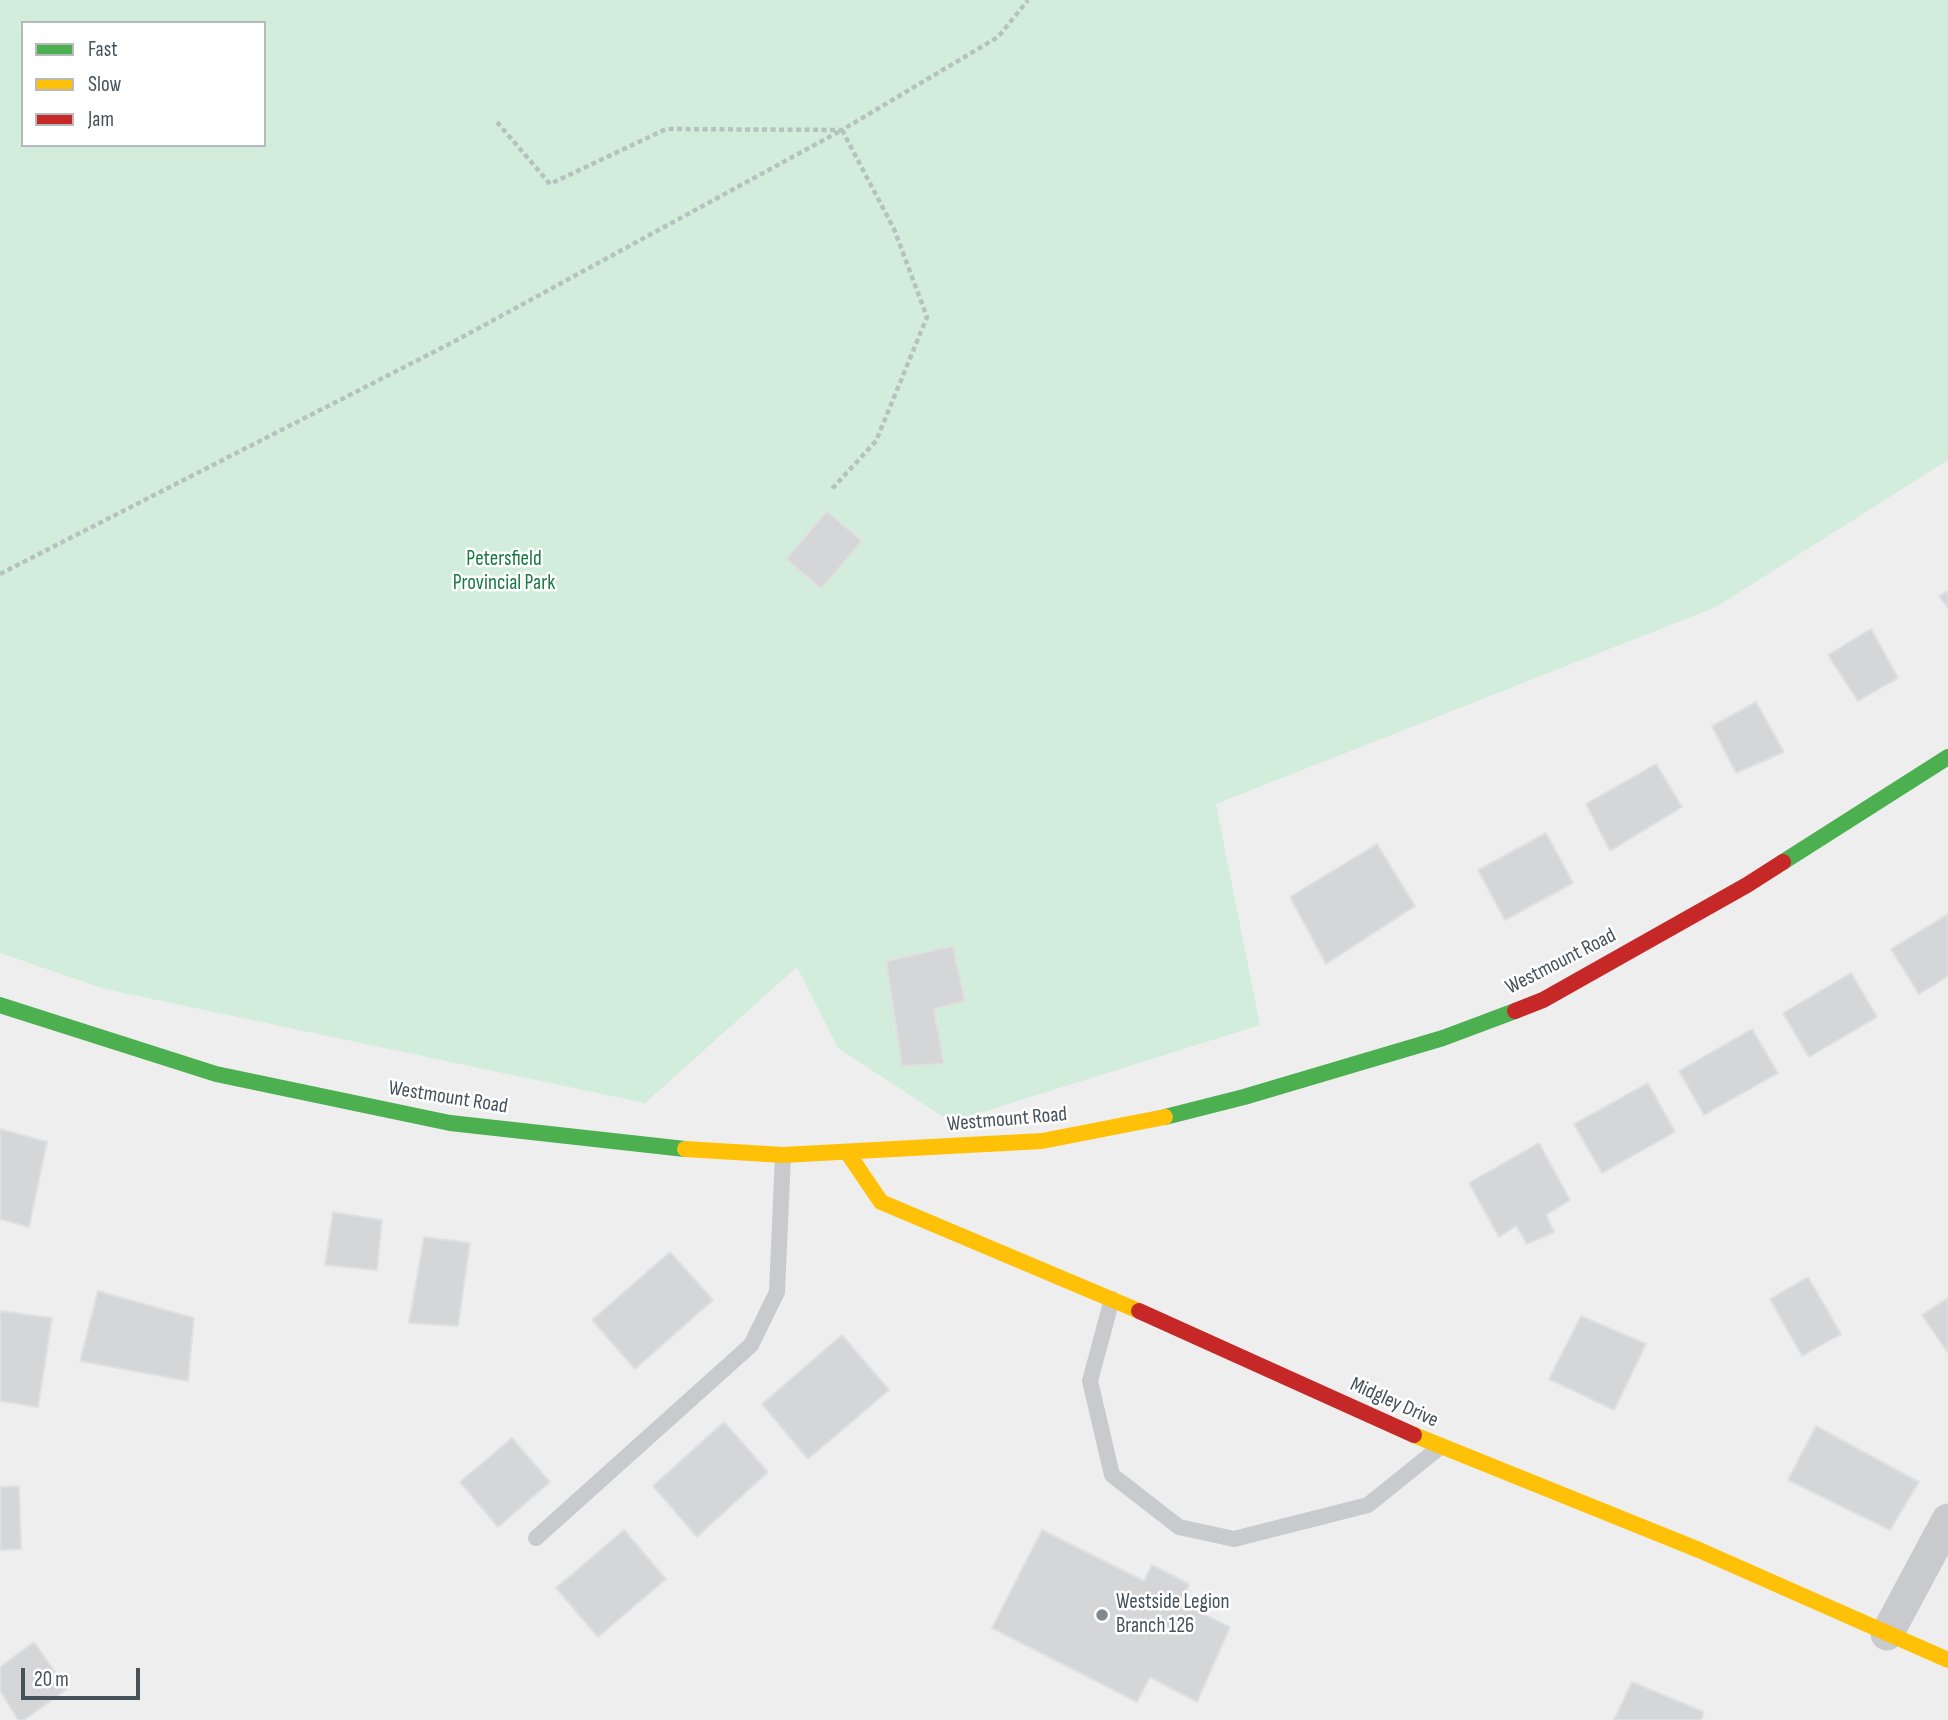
<!DOCTYPE html>
<style>
body{margin:0}
#map{position:relative;width:1948px;height:1720px;overflow:hidden;background:#efeeee;font-family:"Sofia Sans Condensed",sans-serif}
canvas{display:block}
.legend{position:absolute;left:21px;top:21px;width:245px;height:126px;box-sizing:border-box;background:#fff;border:2px solid #b5babd;margin:0;padding:9px 12px;list-style:none;font-size:21px;color:#46525a}
.legend li{display:flex;align-items:center;gap:14px;height:35px}
.legend b{width:35px;border:2px solid #b5babd}
.scale{position:absolute;left:21px;top:1668px;width:119px;height:32px;box-sizing:border-box;border:4px solid #46525a;border-top:0;padding-left:9px;font-size:21px;line-height:24px;white-space:nowrap;color:#46525a;-webkit-text-stroke:5px #fff;paint-order:stroke}
</style>
<div id="map">
<canvas width="1948" height="1720"></canvas>
<ul class="legend">
<li><b style="height:9px;background:#4caf50"></b>Fast</li>
<li><b style="height:9px;background:#ffc107"></b>Slow</li>
<li><b style="height:9px;background:#c62828"></b>Jam</li>
</ul>
<div class="scale">20 m</div>
</div>
<script>
const c = document.querySelector('canvas').getContext('2d');
c.lineJoin = 'round';
function fill(path, color) {
  c.fillStyle = color;
  c.fill(path, 'evenodd');
}
function poly(rows) {
  const path = new Path2D();
  for (const r of rows) {
    path.moveTo(r[0], r[1]);
    for (let i = 2; i < r.length; i += 2) path.lineTo(r[i], r[i + 1]);
  }
  return path;
}
function trace(path, color, width, dash) {
  c.strokeStyle = color;
  c.lineWidth = width;
  c.lineCap = dash ? 'butt' : 'round';
  c.setLineDash(dash || []);
  c.stroke(path);
}
function label(font, color, halo, rows, align = 'center') {
  c.font = font + ' "Sofia Sans Condensed",sans-serif';
  c.lineWidth = 5;
  c.setLineDash([]);
  c.textBaseline = 'middle';
  c.strokeStyle = halo;
  c.fillStyle = color;
  for (const [text, x, y, turn = 0] of rows) {
    c.save();
    c.translate(x, y);
    c.rotate((+turn || 0) * Math.PI / 180);
    c.textAlign = isNaN(turn) ? turn : align;
    if (halo) c.strokeText(text, 0, 0);
    c.fillText(text, 0, 0);
    c.restore();
  }
}
fill(poly([
 [0,0,1948,0,1948,460,1716,607,1216,804,1260,1025,951,1122,838,1048,797,967,645,1103,105,989,0,953],
 [23,23,264,23,264,145,23,145]
]), '#d2eddb');
const building = poly([
 [827,511,862,541,821,589,786,559,827,511],
 [1948,591,1948,608,1939,596,1948,591],
 [1871,629,1898,678,1858,701,1828,655,1871,629],
 [1756,702,1784,752,1736,773,1712,726,1756,702],
 [1656,764,1682,807,1610,851,1586,804,1656,764],
 [1546,833,1573,883,1505,920,1478,870,1546,833],
 [1377,844,1415,906,1326,964,1290,897,1377,844],
 [1948,914,1948,976,1919,994,1891,949,1948,914],
 [953,946,965,1001,934,1009,944,1064,902,1066,886,961,953,946],
 [1851,973,1877,1017,1809,1057,1783,1013,1851,973],
 [1752,1029,1778,1073,1704,1115,1679,1071,1752,1029],
 [1648,1083,1675,1132,1602,1173,1574,1124,1648,1083],
 [0,1129,47,1142,29,1227,0,1219,0,1129],
 [1539,1143,1570,1200,1546,1215,1554,1232,1527,1244,1516,1226,1499,1237,1469,1183,1539,1143],
 [333,1212,382,1220,377,1270,325,1265,333,1212],
 [424,1237,470,1243,458,1326,409,1323,424,1237],
 [670,1252,713,1300,635,1369,592,1320,670,1252],
 [1808,1277,1841,1334,1802,1356,1770,1299,1808,1277],
 [98,1291,194,1318,188,1381,80,1361,98,1291],
 [1948,1298,1948,1353,1922,1315,1948,1298],
 [0,1311,52,1318,38,1407,0,1401,0,1311],
 [1581,1316,1646,1344,1614,1410,1549,1379,1581,1316],
 [842,1335,889,1390,808,1459,762,1404,842,1335],
 [724,1422,768,1472,697,1537,653,1486,724,1422],
 [1816,1426,1919,1482,1890,1530,1788,1480,1816,1426],
 [512,1438,550,1482,498,1527,460,1482,512,1438],
 [19,1486,21,1549,0,1550,0,1487,19,1486],
 [624,1530,666,1579,598,1637,556,1588,624,1530],
 [1042,1530,1144,1581,1152,1565,1189,1584,1180,1603,1230,1627,1197,1702,1150,1677,1137,1702,992,1628,1042,1530],
 [34,1642,67,1689,24,1720,18,1720,0,1690,0,1667,34,1642],
 [1632,1682,1704,1712,1701,1720,1614,1720,1632,1682]
]);
fill(building, '#d5d6d7');
trace(building, '#e0e0e1', 2);
trace(poly([
 [497,122,550,184,666,129,842,130,998,37,1028,0],
 [0,574,457,340,842,130,894,229,927,317,876,441,830,491]
]), '#b6c2be', 4.5, [5, 3.5]);
trace(poly([
 [1112,1299,1090,1381,1112,1475,1179,1527,1234,1539,1368,1505,1440,1447],
 [536,1538,751,1345,777,1292,783,1155]
]), '#c8cacd', 16);
trace(poly([
 [1887,1634,1948,1520]
]), '#c8cacd', 33);
trace(poly([
 [1783,862,1948,757],
 [0,1005,216,1074,450,1123,685,1149],
 [1165,1117,1244,1097,1443,1038,1515,1011]
]), '#4caf50', 16);
trace(poly([
 [685,1149,783,1155,1042,1141,1165,1117],
 [847,1152,881,1202,1139,1311],
 [1414,1435,1699,1550,1948,1660]
]), '#ffc107', 16);
trace(poly([
 [1515,1011,1543,1000,1747,885,1783,862],
 [1139,1311,1414,1435]
]), '#c62828', 16);
for (const [x, y, r, color] of [
 [1102,1615,7,"#81898e"]
]) {
  const dot = new Path2D();
  dot.arc(x, y, r, 0, 2 * Math.PI);
  c.fillStyle = color;
  c.fill(dot);
  trace(dot, '#fff', 2.5);
}
label('21px', '#187943', '#fff', [
 ["Petersfield",504,560],
 ["Provincial Park",504,584]
]);
label('21px', '#46525a', '#fff', [
 ["Westmount Road",1561,962,-27],
 ["Westmount Road",448,1098,9],
 ["Westmount Road",1007,1120,-5],
 ["Midgley Drive",1394,1403,24]
]);
label('21px', '#46525a', '#fff', [
 ["Westside Legion",1116,1603],
 ["Branch 126",1116,1627]
], 'left');
</script>
